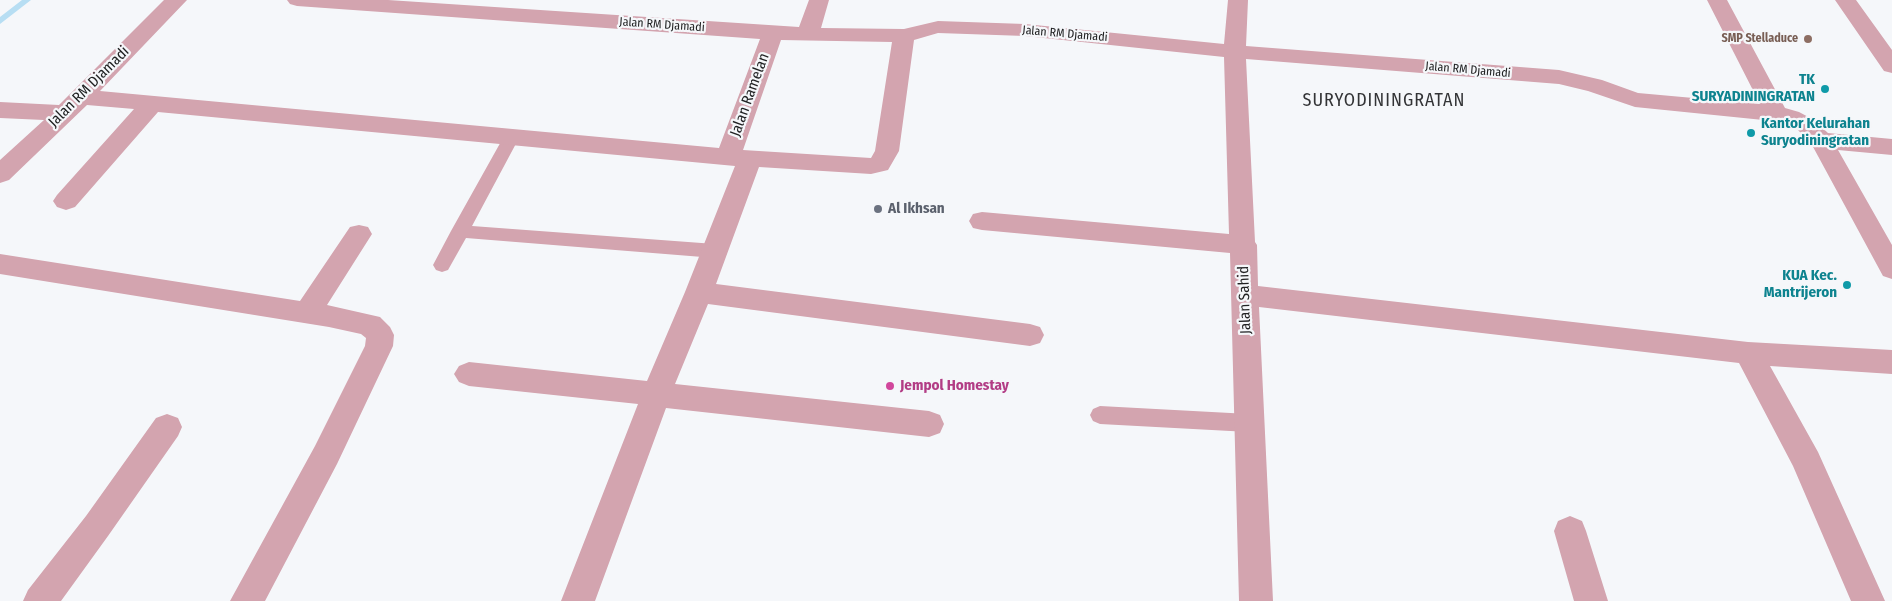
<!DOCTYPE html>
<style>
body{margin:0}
canvas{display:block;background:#f5f7fa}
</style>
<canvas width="1892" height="601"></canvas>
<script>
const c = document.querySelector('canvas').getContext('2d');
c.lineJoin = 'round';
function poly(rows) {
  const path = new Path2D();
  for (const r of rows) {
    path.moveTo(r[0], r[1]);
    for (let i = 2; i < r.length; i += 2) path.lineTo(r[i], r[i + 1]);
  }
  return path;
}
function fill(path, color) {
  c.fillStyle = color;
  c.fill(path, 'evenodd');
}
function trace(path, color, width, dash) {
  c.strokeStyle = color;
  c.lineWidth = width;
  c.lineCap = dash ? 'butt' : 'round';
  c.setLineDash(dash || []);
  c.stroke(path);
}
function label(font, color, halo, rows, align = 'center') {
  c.font = font + ' "Fira Sans Condensed",sans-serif';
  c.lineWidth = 4.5;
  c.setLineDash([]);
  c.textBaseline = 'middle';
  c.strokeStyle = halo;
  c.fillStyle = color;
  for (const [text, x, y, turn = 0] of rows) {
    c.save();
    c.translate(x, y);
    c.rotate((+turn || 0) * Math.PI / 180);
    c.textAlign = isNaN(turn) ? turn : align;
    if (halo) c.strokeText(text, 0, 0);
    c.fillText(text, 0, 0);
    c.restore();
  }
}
fill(poly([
 [22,0,31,0,0,24,0,17,22,0]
]), '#b7def3');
fill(poly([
 [511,133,517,134,519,138,472,226,715,244,721,246,724,251,721,256,715,258,466,238,448,270,442,272,436,270,433,265,451,231,503,138,505,134,511,133],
 [1100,406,1249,414,1256,417,1259,423,1256,429,1249,432,1100,424,1093,421,1090,415,1093,409,1100,406]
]), '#d3a4af');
fill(poly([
 [164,0,187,0,100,91,719,148,760,39,297,6,290,4,287,0,388,0,799,27,809,0,829,0,821,28,904,29,938,21,1025,24,1224,44,1228,0,1248,0,1246,46,1559,70,1602,80,1638,93,1760,104,1707,0,1727,0,1785,108,1799,112,1814,120,1828,133,1892,139,1892,155,1838,150,1892,245,1892,279,1883,276,1812,145,1798,130,1783,122,1635,107,1588,91,1559,84,1246,59,1255,242,1257,245,1258,286,1748,342,1892,350,1892,374,1770,366,1818,452,1885,601,1851,601,1793,466,1739,363,1259,307,1273,601,1239,601,1230,253,982,230,973,228,969,221,973,214,982,212,1229,234,1224,57,1025,36,938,33,914,40,899,151,888,170,871,174,759,167,716,284,1030,324,1040,327,1044,335,1040,343,1030,346,708,304,675,384,929,411,940,415,944,424,940,433,929,437,666,408,595,601,561,601,638,404,469,386,459,382,454,374,459,366,469,362,647,381,685,292,735,166,158,112,75,207,66,210,57,207,53,201,57,195,134,109,87,105,9,180,0,183,0,160,44,120,0,118,0,102,59,105,164,0],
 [781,40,892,42,875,151,871,158,743,150,781,40],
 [1835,0,1856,0,1892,50,1892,73,1884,71,1835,0],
 [359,225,368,227,372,234,327,305,380,317,390,327,394,335,393,346,337,464,265,601,230,601,315,446,365,346,366,338,361,334,329,327,0,274,0,254,300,301,350,227,359,225],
 [167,414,178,418,182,427,178,436,108,536,61,601,23,601,28,590,86,516,156,418,167,414],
 [1570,516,1582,521,1586,531,1608,601,1574,601,1554,531,1558,521,1570,516]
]), '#d3a4af');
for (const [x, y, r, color] of [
 [1808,39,5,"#8d6e63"],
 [1825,89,5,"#0f9aa8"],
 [1751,133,5,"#0f9aa8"],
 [878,209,5,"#6b7280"],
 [1847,285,5,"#0f9aa8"],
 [890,386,5,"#d1479c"]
]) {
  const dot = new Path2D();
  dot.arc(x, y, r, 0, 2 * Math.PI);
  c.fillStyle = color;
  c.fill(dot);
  trace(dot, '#f5f7fa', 2);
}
label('12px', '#212223', '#f5f7fa', [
 ["Jalan RM Djamadi",662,25,4],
 ["Jalan RM Djamadi",1065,34,5],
 ["Jalan RM Djamadi",1468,70,5]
]);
label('bold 12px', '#785e54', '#f5f7fa', [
 ["SMP Stelladuce",1798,39]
], 'right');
label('bold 15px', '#0d838f', '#f5f7fa', [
 ["TK",1815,80],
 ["SURYADININGRATAN",1815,97],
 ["Kantor Kelurahan",1761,124,"left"],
 ["Suryodiningratan",1761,141,"left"],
 ["KUA Kec.",1837,276],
 ["Mantrijeron",1837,293]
], 'right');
label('15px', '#212223', '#f5f7fa', [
 ["Jalan RM Djamadi",89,87,-45],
 ["Jalan Ramelan",750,95,-70],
 ["Jalan Sahid",1245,300,-92]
]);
label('bold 15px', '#5b616d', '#f5f7fa', [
 ["Al Ikhsan",888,209]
], 'left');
label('bold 15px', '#b23c85', '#f5f7fa', [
 ["Jempol Homestay",900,386]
], 'left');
c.letterSpacing = '1px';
label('18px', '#333436', '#f5f7fa', [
 ["SURYODININGRATAN",1384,101]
]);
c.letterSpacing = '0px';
</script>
